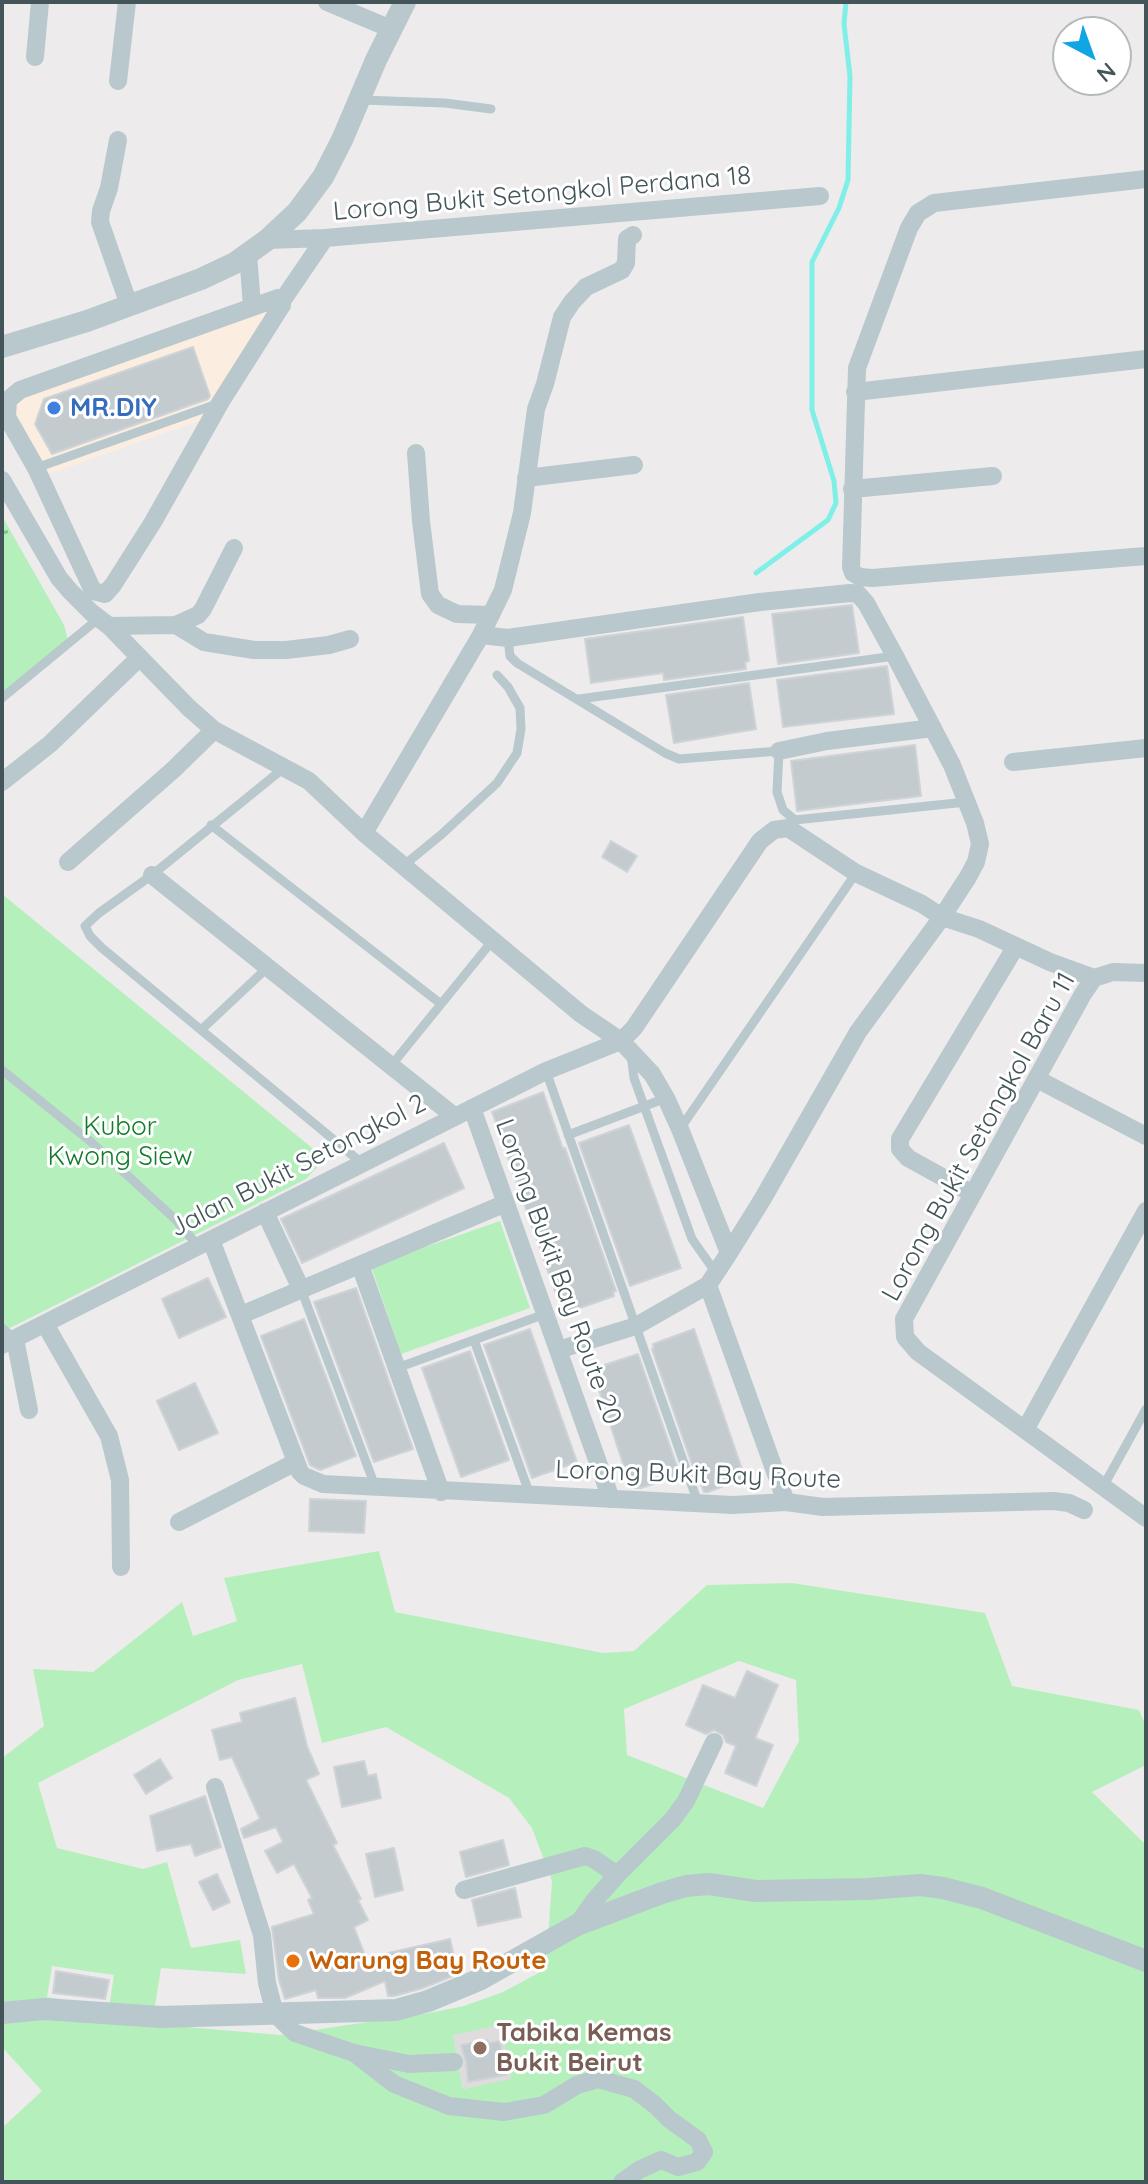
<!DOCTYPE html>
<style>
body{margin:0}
#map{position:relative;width:1148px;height:2184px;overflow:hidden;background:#eeebec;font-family:Quicksand,sans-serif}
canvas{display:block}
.frame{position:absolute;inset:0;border:4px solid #435559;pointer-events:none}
.north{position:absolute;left:1052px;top:16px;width:80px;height:80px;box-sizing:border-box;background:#fff;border:2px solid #b4bbbd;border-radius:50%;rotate:139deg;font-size:22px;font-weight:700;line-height:32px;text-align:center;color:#435559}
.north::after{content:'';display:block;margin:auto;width:28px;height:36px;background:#10a6e3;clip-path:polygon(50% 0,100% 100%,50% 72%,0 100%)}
</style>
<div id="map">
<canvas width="1148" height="2184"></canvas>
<div class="frame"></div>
<div class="north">N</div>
</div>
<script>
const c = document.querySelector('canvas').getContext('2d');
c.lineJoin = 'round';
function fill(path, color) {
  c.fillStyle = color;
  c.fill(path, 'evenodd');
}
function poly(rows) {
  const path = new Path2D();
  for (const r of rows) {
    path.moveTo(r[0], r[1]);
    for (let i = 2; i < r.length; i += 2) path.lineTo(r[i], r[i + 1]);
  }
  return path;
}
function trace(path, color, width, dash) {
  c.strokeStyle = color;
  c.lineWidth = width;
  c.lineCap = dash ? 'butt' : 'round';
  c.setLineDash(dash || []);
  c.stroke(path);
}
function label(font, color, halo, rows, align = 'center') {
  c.font = font + ' Quicksand,sans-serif';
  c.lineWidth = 6;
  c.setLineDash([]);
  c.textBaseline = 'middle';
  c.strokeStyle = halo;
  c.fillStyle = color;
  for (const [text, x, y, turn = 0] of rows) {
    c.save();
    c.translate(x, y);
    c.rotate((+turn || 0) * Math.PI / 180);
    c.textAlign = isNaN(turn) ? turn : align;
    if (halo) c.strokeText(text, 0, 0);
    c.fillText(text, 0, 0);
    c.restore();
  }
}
fill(poly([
 [275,298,216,415,43,476,11,415,12,398]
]), '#fcede1');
fill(poly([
 [501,2025,511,2080,463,2089,453,2034]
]), '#dfdcde');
fill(poly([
 [2,516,64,625,68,640,2,697],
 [2,894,311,1147,323,1161,306,1179,2,1332],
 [500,1221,530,1308,401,1354,371,1266],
 [379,1551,395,1612,603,1653,634,1651,707,1585,792,1583,985,1613,1012,1686,1139,1710,1146,1726,1146,1765,1092,1792,1146,1845,1146,2182,2,2182,2,2128,42,2091,2,2047,2,1758,44,1726,33,1669,93,1672,182,1602,193,1636,237,1621,224,1578],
 [739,1661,796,1680,799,1741,763,1808,627,1755,624,1709],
 [302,1664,322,1743,386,1727,509,1798,532,1828,552,1881,546,1969,503,1992,464,2006,429,2013,280,2035,152,2024,161,1968,246,1974,240,1940,191,1948,167,1862,143,1869,57,1848,38,1783,238,1680],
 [52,1966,114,1975,109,2007,47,1997],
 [501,2025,511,2079,463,2089,453,2035]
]), '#b5f0bc');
trace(poly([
 [756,573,828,520,836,503,834,481,812,410,812,262,839,208,848,180,850,76,844,24,846,2]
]), '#7fefe8', 5);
const building = poly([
 [193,347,210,396,208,399,52,454,35,424,44,399,193,347],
 [852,605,859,653,778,664,772,614,852,605],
 [743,617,749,661,745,662,746,669,664,680,663,673,591,683,585,639,743,617],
 [887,666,894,714,783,727,777,680,887,666],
 [749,683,756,729,674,743,666,695,749,683],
 [915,745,921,796,797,811,791,761,915,745],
 [611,841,637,856,627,872,602,857,611,841],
 [543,1092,563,1149,565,1148,616,1291,613,1292,614,1296,563,1314,492,1112,543,1092],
 [629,1125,681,1268,630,1286,579,1143,629,1125],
 [444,1143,464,1188,302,1263,281,1219,444,1143],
 [208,1278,226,1317,179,1338,162,1299,208,1278],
 [356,1288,413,1449,374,1462,314,1302,356,1288],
 [304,1319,356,1456,320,1470,310,1465,261,1336,304,1319],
 [530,1329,577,1462,532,1478,484,1345,530,1329],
 [694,1329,745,1478,708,1492,704,1492,696,1470,694,1470,652,1349,654,1348,653,1344,694,1329],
 [470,1351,509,1460,461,1477,422,1368,470,1351],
 [638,1354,680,1475,641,1488,631,1488,592,1369,638,1354],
 [195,1383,218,1433,179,1450,157,1401,195,1383],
 [310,1499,366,1501,364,1533,309,1531,310,1499],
 [747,1671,778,1685,755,1738,773,1745,756,1786,725,1773,736,1746,726,1742,723,1735,714,1730,706,1734,686,1725,703,1685,735,1698,747,1671],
 [295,1698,307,1746,319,1774,306,1780,337,1843,333,1845,361,1899,358,1900,368,1920,354,1927,366,1958,450,1939,458,1974,423,1988,394,1996,388,1996,385,1981,345,1998,318,1998,316,1990,285,1999,279,1980,272,1927,314,1914,308,1900,312,1898,294,1864,277,1873,265,1851,283,1842,276,1827,244,1838,241,1829,260,1819,232,1757,220,1760,212,1730,242,1722,240,1713,295,1698],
 [160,1759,172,1778,146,1794,134,1775,160,1759],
 [364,1761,368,1776,376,1774,381,1798,342,1807,334,1767,364,1761],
 [205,1796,221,1847,195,1856,191,1844,157,1851,150,1816,205,1796],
 [503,1840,509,1865,466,1877,460,1852,503,1840],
 [394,1848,403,1890,375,1897,366,1854,394,1848],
 [217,1874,230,1902,213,1910,199,1882,217,1874],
 [515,1888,521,1917,478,1926,472,1900,515,1888],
 [56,1971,109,1980,105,1999,53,1993,56,1971],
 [488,2040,489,2043,500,2041,506,2075,468,2082,466,2061,461,2045,488,2040]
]);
fill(building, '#c4cbcf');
trace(building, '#ced3d7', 2);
trace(poly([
 [2,533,10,531]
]), '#6ccf83', 3, [6, 4]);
trace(poly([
 [361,100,445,103,491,109],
 [36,468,217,404],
 [508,638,510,656,517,663,665,753,679,759,779,751,777,792,783,810,795,820,966,802],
 [2,698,98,619],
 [579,699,895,656],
 [285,767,152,875,99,913,85,926,90,936,102,948,363,1164],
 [211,825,441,1004],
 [403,866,442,834,497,783,517,753,521,729,520,708,508,687,497,675],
 [201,1030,267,968],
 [631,1054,634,1078,692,1239,716,1273],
 [390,1067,493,940],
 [2,1070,90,1141,176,1220,198,1246],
 [546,1071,698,1503],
 [680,1129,856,873],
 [568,1135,666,1098],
 [301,1289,375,1486],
 [2,1328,15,1339],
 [474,1340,530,1495],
 [397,1368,545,1314],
 [1103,1487,1146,1409]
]), '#b8c8cc', 9);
trace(poly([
 [327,2,391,29],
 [35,57,40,2],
 [118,81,127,2],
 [118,140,109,188,101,211,100,222,129,305],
 [1146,179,934,203,918,213,909,228,857,368,851,567,853,573,860,577,872,578,1146,556],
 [267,240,325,238,820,196],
 [248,254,252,306],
 [278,298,282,301,282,305,220,403,153,522,113,585,105,594,93,591,36,468,7,417,8,400,20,390,278,298],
 [282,301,325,238],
 [855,392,1146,359],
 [416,453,421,521,430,594,438,605,457,614,491,615],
 [526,478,634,465],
 [2,480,59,578,70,591,92,613,109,626,189,708,214,730,309,781,364,833,581,1014,621,1041,652,1074,666,1098,680,1129,729,1253,708,1285,786,1502],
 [852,489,993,476],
 [176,625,204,642,254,650,286,650,329,645,350,639],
 [109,626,176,625,198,615,203,609,234,548],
 [481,635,508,638,760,602,850,593,858,594,866,603,895,656,952,765,975,823,980,844,976,862,968,877,942,917,858,1032,762,1200,729,1253],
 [779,751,827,741,933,728],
 [1013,762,1146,748],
 [2,782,50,744,139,658],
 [364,833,481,635,503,590,522,513,536,409,545,384,562,317,572,302,586,287,622,270,626,263,627,239,633,235],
 [68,862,173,770,214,730],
 [152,875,454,1116],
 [1146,973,1113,972,1094,978,1083,994,904,1319,905,1337,918,1352,1146,1518],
 [1037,1079,1146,1136],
 [472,1108,611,1499],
 [973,1194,908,1158,900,1149,900,1139,1016,946],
 [265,1212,301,1289],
 [211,1240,300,1472,304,1476,323,1484,733,1505,786,1502,823,1507,1054,1501,1069,1503,1084,1510],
 [360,1265,441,1492],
 [241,1315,506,1203],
 [45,1324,109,1436,120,1480,121,1567],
 [15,1339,29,1410],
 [2,1345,546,1071,621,1041,634,1028,760,841,774,830,788,828,856,873,922,904,942,917,979,929,1050,962,1094,978],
 [558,1350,636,1326,708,1285],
 [1025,1430,1146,1211],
 [179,1522,296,1462],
 [215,1787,262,1935,267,1983,275,2014,295,2033,354,2053,409,2064,454,2062],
 [464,1890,585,1856,594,1859,617,1875],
 [577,1925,594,1901,617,1875,673,1819,686,1801,714,1742],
 [354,2053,394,2084,449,2106,504,2112,544,2105,577,2085,598,2079,634,2089,655,2105,669,2119,698,2140,704,2152,697,2162,678,2167,661,2160,639,2170,622,2182]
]), '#b8c8cc', 18);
trace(poly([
 [2,347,87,321,201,279,235,263,267,240,297,212,323,177,342,140,376,60,405,2],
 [2,2013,44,2009,161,2017,396,2010,428,2001,481,1979,577,1925,662,1893,686,1886,709,1884,756,1891,868,1889,920,1885,943,1888,982,1898,1146,1961]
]), '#b8c8cc', 22);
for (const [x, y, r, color] of [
 [54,408,8,"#3f7fe0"],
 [293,1961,8,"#e8710a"],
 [480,2048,8,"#8d6e63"]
]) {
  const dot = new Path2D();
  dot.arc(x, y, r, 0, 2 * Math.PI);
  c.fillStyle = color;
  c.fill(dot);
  trace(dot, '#fff', 3);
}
label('26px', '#435559', '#fff', [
 ["Lorong Bukit Setongkol Perdana 18",542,194,-5],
 ["Lorong Bukit Setongkol Baru 11",979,1137,-61],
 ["Jalan Bukit Setongkol 2",298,1166,-27],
 ["Lorong Bukit Bay Route 20",558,1272,70],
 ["Lorong Bukit Bay Route",698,1475,2]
]);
label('bold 26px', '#366cbe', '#fff', [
 ["MR.DIY",70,408]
], 'left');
label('26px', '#127c2a', '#fff', [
 ["Kubor",120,1127],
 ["Kwong Siew",120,1157]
]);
label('bold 26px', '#c56008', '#fff', [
 ["Warung Bay Route",309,1961]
], 'left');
label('bold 26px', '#785e54', '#fff', [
 ["Tabika Kemas",496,2033],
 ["Bukit Beirut",496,2063]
], 'left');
</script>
